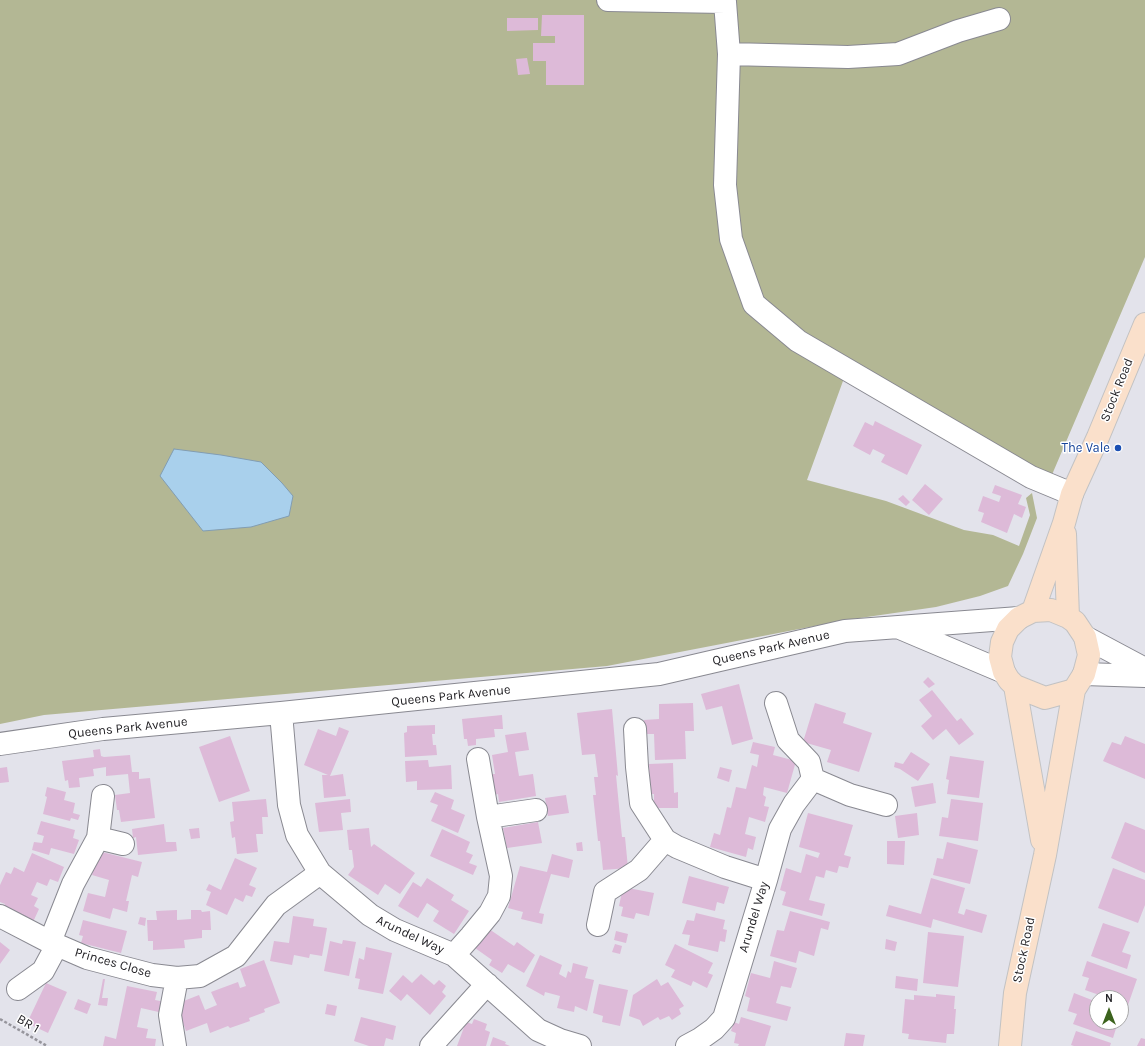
<!DOCTYPE html>
<style>
body{margin:0}
#map{position:relative;width:1145px;height:1046px;overflow:hidden;background:#e3e3eb;font-family:Karla,sans-serif}
canvas{display:block}
.north{position:absolute;left:1089px;top:990px;width:40px;height:40px;box-sizing:border-box;background:#fff;border:1px solid #a8a8a9;border-radius:50%;rotate:0deg;font-size:11px;font-weight:700;line-height:16px;text-align:center;color:#262529}
.north::after{content:'';display:block;margin:auto;width:14px;height:18px;background:#3c631d;clip-path:polygon(50% 0,100% 100%,50% 72%,0 100%)}
</style>
<div id="map">
<canvas width="1145" height="1046"></canvas>
<div class="north">N</div>
</div>
<script>
const c = document.querySelector('canvas').getContext('2d');
c.lineJoin = 'round';
function fill(path, color) {
  c.fillStyle = color;
  c.fill(path, 'evenodd');
}
function poly(rows) {
  const path = new Path2D();
  for (const r of rows) {
    path.moveTo(r[0], r[1]);
    for (let i = 2; i < r.length; i += 2) path.lineTo(r[i], r[i + 1]);
  }
  return path;
}
function trace(path, color, width, dash) {
  c.strokeStyle = color;
  c.lineWidth = width;
  c.lineCap = dash ? 'butt' : 'round';
  c.setLineDash(dash || []);
  c.stroke(path);
}
function label(font, color, halo, rows, align = 'center') {
  c.font = font + ' Karla,sans-serif';
  c.lineWidth = 3;
  c.setLineDash([]);
  c.textBaseline = 'middle';
  c.strokeStyle = halo;
  c.fillStyle = color;
  for (const [text, x, y, turn = 0] of rows) {
    c.save();
    c.translate(x, y);
    c.rotate((+turn || 0) * Math.PI / 180);
    c.textAlign = isNaN(turn) ? turn : align;
    if (halo) c.strokeText(text, 0, 0);
    c.fillText(text, 0, 0);
    c.restore();
  }
}
fill(poly([
 [0,0,1145,0,1145,257,1048,484,847,370,807,480,886,501,964,530,993,535,1019,546,1030,515,1026,498,1032,493,1037,518,1023,554,1008,586,980,596,936,607,846,620,607,666,44,715,0,724]
]), '#b3b794');
const water = poly([
 [174,449,221,455,261,462,282,483,293,496,289,516,251,527,203,531,160,476,174,449]
]);
fill(water, '#a9d0ec');
trace(water, '#829db2', 1);
fill(poly([
 [542,15,584,15,584,85,546,85,546,61,533,61,533,43,555,43,555,36,541,36],
 [507,18,538,18,538,30,507,31],
 [527,58,530,74,518,75,516,59],
 [875,421,922,445,907,475,881,462,885,455,873,449,870,455,853,446,865,422,873,426],
 [925,484,943,499,929,515,912,500],
 [995,485,1022,495,1018,504,1026,507,1022,518,1014,514,1007,533,981,522,984,513,978,511,983,496,999,502,1001,496,992,493],
 [903,495,910,502,906,506,898,499],
 [928,677,935,684,929,688,923,682],
 [739,684,753,739,732,745,722,706,706,710,701,694],
 [932,690,957,721,961,718,974,734,959,745,946,729,933,740,921,726,932,716,919,700],
 [693,703,694,731,685,731,686,759,655,760,654,734,645,734,644,720,659,719,659,704],
 [815,703,846,713,843,723,872,733,859,772,827,762,831,750,803,742],
 [612,709,618,776,616,775,622,837,625,837,628,868,603,870,600,841,598,841,593,795,596,795,594,777,598,777,595,754,582,755,577,713],
 [502,715,503,729,494,729,495,737,476,739,476,745,468,746,467,739,464,739,462,719],
 [435,725,435,734,432,734,433,745,436,745,437,755,405,757,404,733,407,732,407,726],
 [339,727,349,731,330,776,343,774,346,796,324,798,322,775,328,775,304,765,318,729,336,736],
 [526,732,529,750,515,752,519,776,533,774,536,796,499,802,498,794,495,795,492,774,495,774,492,755,508,752,505,735],
 [230,736,250,791,219,802,199,747],
 [1125,736,1145,744,1145,779,1103,761,1112,742,1121,745],
 [753,742,775,747,773,755,796,761,787,793,764,787,763,795,766,797,764,806,769,807,765,822,749,817,745,834,756,837,753,850,748,848,746,857,710,847,714,833,720,835,727,807,731,808,736,787,746,789,752,765,757,767,759,755,750,753],
 [100,749,101,756,104,757,130,755,132,772,139,772,139,779,150,778,155,818,121,822,119,810,117,810,115,795,130,793,128,774,106,776,106,767,93,769,94,776,79,778,80,787,69,788,68,780,65,781,62,761,94,757,93,750],
 [911,752,930,764,918,781,900,769,894,767,895,762,903,764],
 [950,756,984,761,979,798,947,794,949,780,946,779],
 [428,760,429,767,451,765,452,789,417,790,417,781,406,782,405,761],
 [673,763,674,793,678,792,678,808,654,808,654,794,650,794,649,764],
 [7,767,9,782,0,783,0,768],
 [720,767,732,770,729,782,717,778],
 [933,783,936,803,915,807,911,787],
 [47,787,66,792,64,800,75,803,73,813,80,815,78,820,71,818,70,821,43,814,47,797,45,796],
 [435,792,454,800,451,809,465,815,458,833,431,821,438,805,430,802],
 [566,795,569,813,548,816,545,798],
 [266,799,268,817,262,817,263,834,256,834,258,852,237,854,235,837,232,838,230,822,234,821,232,802],
 [350,799,351,812,341,813,343,830,319,832,315,803],
 [951,799,983,803,978,841,939,836,942,817,948,818],
 [808,813,853,825,844,855,851,857,848,868,839,866,837,873,826,870,824,878,816,876,809,900,825,904,822,916,782,905,786,892,780,890,786,868,801,873,806,854,818,858,820,853,799,847],
 [917,813,919,835,898,838,895,816],
 [41,821,75,830,73,838,79,840,74,854,51,848,49,855,32,850,34,842,42,843,44,836,37,834],
 [538,822,542,843,507,848,503,828],
 [1125,822,1145,830,1145,873,1111,858],
 [164,824,166,842,176,842,177,851,138,855,136,837,133,838,132,829],
 [199,828,200,838,191,839,189,829],
 [369,828,371,847,374,844,415,873,400,894,385,884,378,895,348,875,354,867,352,850,349,850,347,830],
 [442,829,470,842,466,852,473,855,469,863,477,866,473,875,430,856],
 [887,841,905,841,904,865,887,864],
 [582,842,583,851,577,851,576,843],
 [947,842,978,850,970,884,933,875,937,858,943,859],
 [98,851,142,862,138,877,132,875,126,901,129,901,127,912,113,908,110,919,83,911,88,893,105,897,109,880,92,875],
 [32,853,64,867,58,882,50,879,47,886,37,882,31,895,38,898,34,906,39,909,33,922,3,909,5,904,0,902,0,885,6,872,11,874,14,867,24,872],
 [552,854,573,860,569,878,551,874,539,913,544,914,542,924,521,919,523,912,508,908,520,866,547,872],
 [235,858,257,868,249,885,256,888,252,897,246,895,243,902,235,898,227,915,206,905,211,892,206,890,209,884,221,890],
 [1113,868,1145,880,1145,905,1138,923,1098,908],
 [689,876,729,887,724,904,717,902,715,911,682,903],
 [427,878,454,895,451,900,469,911,454,934,433,921,439,911,427,903,418,918,398,906,413,882,421,887],
 [931,878,965,888,958,913,964,915,966,909,987,915,982,933,933,919,931,928,886,916,889,905,921,914],
 [623,887,654,893,649,916,636,913,634,919,621,916,623,907,619,906],
 [177,910,177,920,191,919,191,910,201,910,202,912,210,911,211,930,202,930,202,938,184,940,185,948,153,950,153,941,148,941,147,920,157,920,156,911],
 [790,911,830,922,828,930,821,928,814,956,799,951,796,963,770,956,777,930,784,931],
 [696,913,725,920,723,929,727,930,725,942,720,941,718,952,688,945,690,935,682,934,687,920,694,921],
 [293,916,314,919,313,926,327,928,322,956,310,954,309,958,294,955,292,965,270,961,274,941,289,943],
 [140,917,146,918,145,926,138,924],
 [83,920,127,931,121,953,81,943,83,936,79,935],
 [1103,923,1130,932,1122,952,1131,955,1127,969,1091,956],
 [489,929,514,946,517,942,535,955,524,973,508,964,502,973,489,965,492,960,475,948],
 [616,931,628,934,626,943,614,940],
 [928,932,964,936,958,987,923,983],
 [886,939,897,942,895,951,885,949],
 [343,940,356,942,349,976,324,971,330,941,342,944],
 [0,942,10,950,0,964],
 [615,944,622,946,620,954,612,952],
 [675,944,713,963,708,973,713,975,707,988,693,981,691,986,671,977,675,970,665,965],
 [366,947,392,953,383,994,358,989,360,979,355,978,359,958,364,960],
 [540,955,562,965,559,974,566,978,568,971,571,973,573,963,588,967,585,978,594,980,587,1011,575,1006,574,1012,557,1008,560,996,545,992,544,996,526,986],
 [264,960,280,1003,264,1009,265,1012,249,1018,250,1021,230,1028,228,1026,210,1033,207,1023,186,1031,176,1004,199,995,205,1010,217,1005,211,992,238,982,240,988,246,986,240,969],
 [774,961,797,968,791,988,781,986,776,1003,791,1007,787,1021,747,1011,750,998,745,996,751,973,770,978],
 [1087,961,1137,979,1128,1005,1121,1003,1121,998,1108,998,1085,990,1089,978,1082,976],
 [421,974,434,985,439,980,446,986,442,992,446,996,430,1015,407,994,401,1001,389,991,403,975,412,983],
 [896,976,918,979,917,991,895,988],
 [103,979,105,979,102,998,108,998,107,1006,98,1005],
 [657,979,661,986,668,982,684,1006,679,1009,681,1014,672,1020,669,1016,660,1020,658,1017,643,1026,640,1020,629,1016,633,995],
 [46,983,67,992,48,1033,27,1023],
 [599,984,628,990,620,1026,602,1022,603,1016,593,1013],
 [127,986,157,992,155,1000,165,1002,163,1013,141,1008,137,1027,148,1029,146,1038,156,1039,155,1046,103,1046,105,1036,116,1039],
 [1074,993,1097,1002,1097,1022,1118,1022,1113,1038,1073,1024,1077,1014,1068,1011],
 [936,994,955,996,954,1009,956,1009,954,1034,947,1034,946,1043,908,1039,909,1034,902,1033,905,999,914,1000,914,995,936,997],
 [78,999,91,1004,87,1014,74,1009],
 [327,1004,337,1006,335,1016,325,1014],
 [361,1017,396,1026,393,1040,386,1038,384,1046,369,1046,354,1041],
 [741,1017,771,1026,765,1046,738,1046,739,1044,734,1043,736,1033,731,1031,734,1022,739,1024],
 [474,1019,487,1024,485,1030,490,1032,486,1046,457,1046,466,1022,472,1024],
 [1076,1031,1111,1043,1110,1046,1074,1046,1071,1045],
 [846,1033,865,1035,863,1046,844,1046],
 [493,1037,506,1042,505,1044,510,1046,490,1046],
 [1141,1038,1145,1039,1145,1046,1137,1046]
]), '#ddbad8');
const minor = poly([
 [608,0,725,2,729,54,725,185,731,239,754,304,798,341,1031,477,1072,494],
 [729,54,848,57,898,54,958,31,999,19],
 [900,628,1004,672],
 [1085,637,1145,669],
 [1084,674,1145,676],
 [281,713,289,805,297,835,320,873,370,915,395,930,454,955,538,1030,560,1040,580,1046],
 [635,729,637,767,641,803,665,840,677,847,725,867,766,880],
 [0,744,103,729,281,713,659,674,845,631,1019,618],
 [813,779,850,795,886,805],
 [488,817,536,810],
 [98,838,103,796],
 [0,916,50,942,87,958,152,975,177,978,200,976,236,956,276,905,320,873],
 [598,925,605,892,639,870,665,840],
 [50,942,73,884,98,838,123,844],
 [454,955,471,936,490,913,499,896,501,876,488,817,478,759],
 [18,989,43,971,57,945],
 [175,1046,170,1015,177,978],
 [431,1046,487,984],
 [687,1046,700,1039,714,1029,724,1018,766,880,780,829,794,804,813,779,809,762,788,740,776,703]
]);
const major = poly([
 [1065,534,1068,617],
 [1033,611,1064,523,1072,494,1098,437,1145,324],
 [1015,686,1042,840],
 [1010,1046,1015,993,1045,855,1074,690,1084,674,1089,655,1085,637,1075,622,1068,617,1051,610,1033,611,1019,618,1008,629,1002,642,1000,657,1004,672,1009,680,1015,686,1045,698,1074,690]
]);
trace(minor, '#898991', 24);
trace(major, '#c2c2c3', 24);
trace(poly([
 [0,1019,47,1046]
]), '#96959c', 2.5, [3, 2]);
trace(minor, '#fff', 22);
trace(major, '#fae0cb', 22);
for (const [x, y, r, color] of [
 [1118,448,4,"#1a4fb4"]
]) {
  const dot = new Path2D();
  dot.arc(x, y, r, 0, 2 * Math.PI);
  c.fillStyle = color;
  c.fill(dot);
  trace(dot, '#fff', 1.5);
}
label('13px', '#262529', '#fff', [
 ["Stock Road",1117,390,-68],
 ["Queens Park Avenue",771,648,-13],
 ["Queens Park Avenue",451,696,-6],
 ["Queens Park Avenue",128,728,-6],
 ["Arundel Way",754,917,-73],
 ["Arundel Way",410,935,25],
 ["Stock Road",1024,950,-78],
 ["Princes Close",113,963,16],
 ["BR 1",28,1024,30]
]);
label('13px', '#164399', '#fff', [
 ["The Vale",1110,448]
], 'right');
</script>
